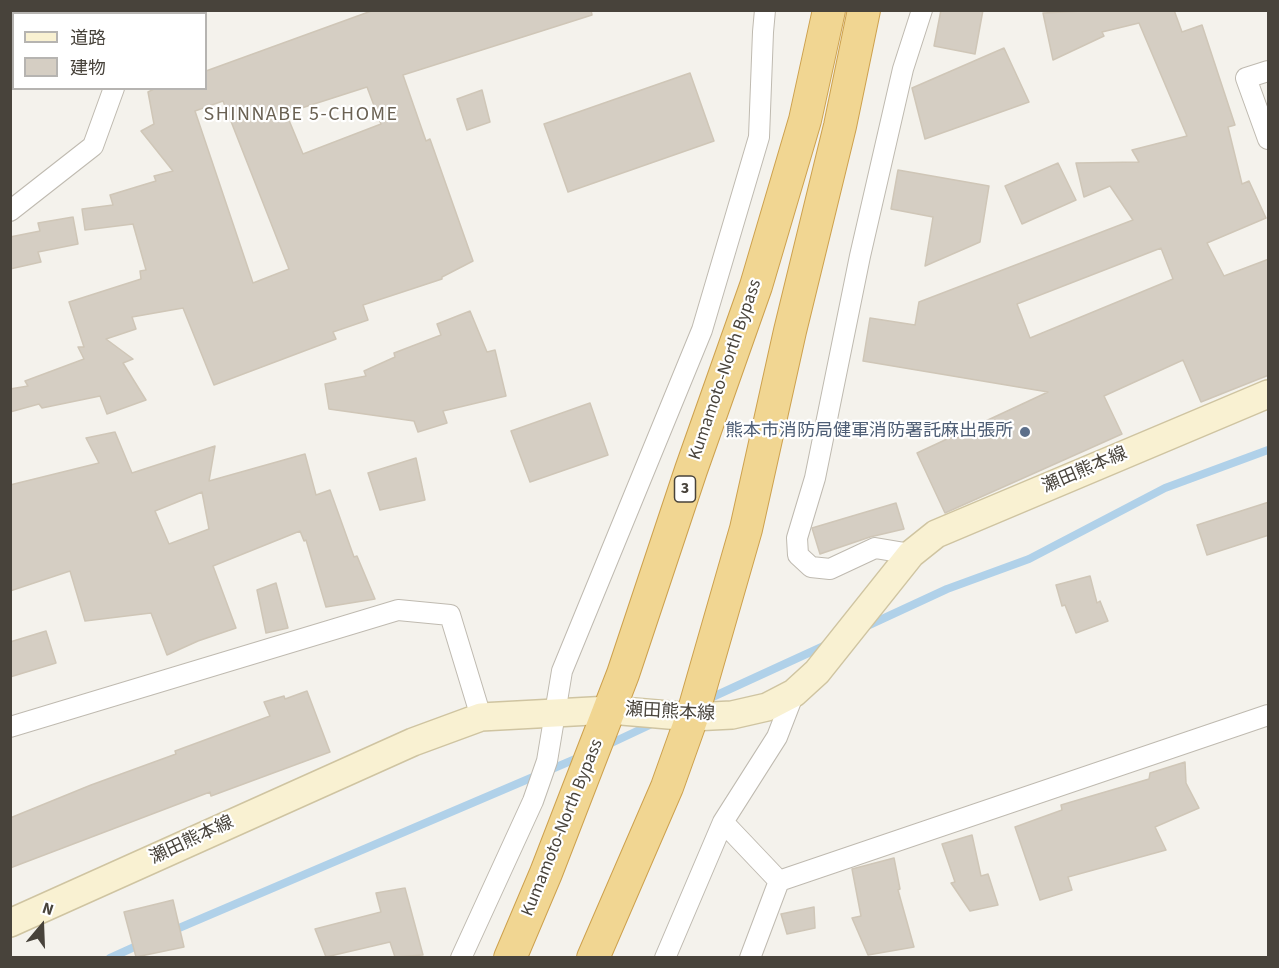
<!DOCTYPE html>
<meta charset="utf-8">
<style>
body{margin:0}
#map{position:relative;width:1279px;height:968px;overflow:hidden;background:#f4f2ec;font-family:"Source Sans 3","Noto Sans JP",sans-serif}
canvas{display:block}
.frame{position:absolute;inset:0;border:12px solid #48433b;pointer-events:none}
.legend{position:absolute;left:12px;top:12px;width:195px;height:78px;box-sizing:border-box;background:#fff;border:2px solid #b6b4b1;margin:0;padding:8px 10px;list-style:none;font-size:18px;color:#48433b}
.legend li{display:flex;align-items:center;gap:12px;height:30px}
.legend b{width:30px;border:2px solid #b6b4b1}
.north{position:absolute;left:12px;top:896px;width:60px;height:60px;-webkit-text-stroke:4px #fff;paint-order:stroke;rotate:19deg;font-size:16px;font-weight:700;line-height:24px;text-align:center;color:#48433b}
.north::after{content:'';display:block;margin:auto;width:21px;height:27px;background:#48433b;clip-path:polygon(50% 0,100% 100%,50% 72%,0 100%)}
</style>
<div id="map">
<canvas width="1279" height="968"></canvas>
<div class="frame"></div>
<ul class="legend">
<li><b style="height:8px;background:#f9f1d2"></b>道路</li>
<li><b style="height:16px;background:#d5cec3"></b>建物</li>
</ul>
<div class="north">N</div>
</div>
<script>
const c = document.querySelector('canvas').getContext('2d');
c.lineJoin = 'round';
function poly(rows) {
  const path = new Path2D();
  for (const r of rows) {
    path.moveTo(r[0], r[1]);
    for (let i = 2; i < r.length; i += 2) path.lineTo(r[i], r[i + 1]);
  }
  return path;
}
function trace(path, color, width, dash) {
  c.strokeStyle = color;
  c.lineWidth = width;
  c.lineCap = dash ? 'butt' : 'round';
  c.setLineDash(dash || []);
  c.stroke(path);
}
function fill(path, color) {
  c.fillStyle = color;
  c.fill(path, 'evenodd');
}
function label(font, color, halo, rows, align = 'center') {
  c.font = font + ' "Source Sans 3","Noto Sans JP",sans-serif';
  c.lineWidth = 4.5;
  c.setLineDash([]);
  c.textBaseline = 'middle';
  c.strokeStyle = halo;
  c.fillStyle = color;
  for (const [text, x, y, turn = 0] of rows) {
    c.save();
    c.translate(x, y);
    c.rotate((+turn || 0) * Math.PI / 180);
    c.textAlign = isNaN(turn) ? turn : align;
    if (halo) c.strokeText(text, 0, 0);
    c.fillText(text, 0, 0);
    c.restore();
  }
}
trace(poly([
 [867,626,947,589,1029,559,1165,488,1268,450],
 [706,700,826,645],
 [605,746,654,723],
 [172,931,580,757],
 [110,958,141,944]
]), '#b0d1e9', 8);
const building = poly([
 [374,10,591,10,592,15,403,75,426,141,430,139,473,261,442,277,442,279,363,305,368,320,333,332,336,339,214,385,183,308,132,317,136,329,106,339,133,359,123,363,146,400,107,414,100,396,42,408,39,404,10,412,10,389,28,386,25,381,84,359,78,347,84,347,69,302,141,279,140,271,146,270,133,224,85,230,82,209,113,205,110,195,156,181,154,176,173,171,141,131,154,124,148,92,156,88,206,88,206,71,374,10],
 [367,87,381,124,303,154,286,113,367,87],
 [223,101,289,269,253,283,195,111,223,101],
 [941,10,983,10,975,54,934,46,941,10],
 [1103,10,1174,10,1182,32,1202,25,1235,125,1228,127,1242,184,1249,181,1266,218,1207,243,1224,276,1269,259,1269,375,1201,402,1183,360,1104,396,1122,434,945,513,917,453,1048,392,863,361,870,318,915,325,919,302,1133,220,1110,186,1084,197,1076,163,1139,162,1132,150,1187,136,1139,23,1102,32,1104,36,1053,60,1043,13,1103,10],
 [1161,248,1173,279,1030,338,1017,304,1161,248],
 [1004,48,1029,102,925,139,912,88,1004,48],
 [690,73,714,141,568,192,544,124,690,73],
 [482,90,490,122,467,130,457,99,482,90],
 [1058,163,1076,200,1022,224,1005,186,1058,163],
 [898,170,989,186,980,242,925,266,933,217,891,209,898,170],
 [73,217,78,244,38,252,41,262,10,269,10,237,40,231,38,223,73,217],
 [470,311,487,352,495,350,506,396,443,411,447,423,418,432,414,421,329,409,325,384,366,376,364,371,395,357,394,353,441,335,437,324,470,311],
 [590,403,608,455,530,482,511,431,590,403],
 [115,432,132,473,215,446,209,481,305,454,316,495,330,490,354,557,357,556,375,599,326,607,306,540,304,541,300,531,213,566,236,628,198,641,167,655,151,613,85,621,70,571,10,591,10,485,99,463,86,438,115,432],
 [202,492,209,529,169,544,155,511,202,492],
 [416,458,425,500,380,510,368,473,416,458],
 [1269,502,1269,535,1207,555,1197,525,1269,502],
 [896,503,904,529,870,537,820,554,812,528,896,503],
 [1090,576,1097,603,1100,601,1108,621,1076,633,1065,605,1062,606,1056,585,1090,576],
 [276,583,288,628,266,633,257,590,276,583],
 [46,631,56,663,10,677,10,642,46,631],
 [307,691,330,752,211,796,210,792,10,868,10,818,91,785,176,754,175,751,270,716,264,702,284,696,285,699,307,691],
 [1185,762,1186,783,1199,808,1155,827,1166,850,1068,877,1072,890,1040,900,1015,827,1062,810,1061,805,1149,779,1150,773,1185,762],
 [972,835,981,876,988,874,998,905,970,911,951,883,955,882,942,844,972,835],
 [894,858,900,889,898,890,914,947,868,955,852,918,861,916,852,869,894,858],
 [405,888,423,955,395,957,390,942,326,957,315,929,381,912,376,893,405,888],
 [173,900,184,947,136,957,124,912,173,900],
 [814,907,815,928,787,934,781,914,814,907]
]);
fill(building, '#d5cec3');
trace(building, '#cfc6b7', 1.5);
const minor = poly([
 [184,14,188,10],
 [1268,71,1246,78,1268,139],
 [10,211,93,146,114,88],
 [911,554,875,548,830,569,811,567,798,555,797,538,815,478,860,256,903,69,922,10],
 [10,727,398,610,450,615,481,717],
 [723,822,779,881],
 [461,958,533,801,547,761,562,671,702,330,759,137,763,32,765,10],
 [665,958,723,822,777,737,794,693],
 [750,958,779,881,1268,715]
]);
const secondary = poly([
 [10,923,413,742,481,717,610,710,692,717,732,715,767,707,794,693,817,672,911,554,936,534,1268,394]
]);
const trunk = poly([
 [510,958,546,873,623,674,691,470,756,286,805,120,829,10],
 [593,958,667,787,692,717,746,529,790,331,840,126,864,10]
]);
trace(minor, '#bfbab0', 22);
trace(secondary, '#cfc4a1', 30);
trace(trunk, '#cda14e', 34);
trace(minor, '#fff', 20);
trace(secondary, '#f9f1d2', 27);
trace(trunk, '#f1d692', 32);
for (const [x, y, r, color] of [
 [1025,432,6,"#5c6f8a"]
]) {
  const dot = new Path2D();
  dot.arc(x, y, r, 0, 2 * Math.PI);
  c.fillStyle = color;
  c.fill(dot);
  trace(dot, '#fff', 2);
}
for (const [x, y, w] of [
 [685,489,21]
]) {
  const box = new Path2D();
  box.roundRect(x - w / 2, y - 13, w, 26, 4.5);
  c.fillStyle = '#fff';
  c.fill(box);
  trace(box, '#48433b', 1.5);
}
label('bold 16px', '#48433b', null, [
 ["3",685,489]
]);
label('18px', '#48433b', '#fff', [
 ["Kumamoto-North Bypass",726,370,-71],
 ["瀬田熊本線",1085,471,-23],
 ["瀬田熊本線",670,713,3],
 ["Kumamoto-North Bypass",563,828,-68],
 ["瀬田熊本線",192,841,-25]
]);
label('18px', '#4e5e75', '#fff', [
 ["熊本市消防局健軍消防署託麻出張所",1013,432]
], 'right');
c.letterSpacing = '1.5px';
label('20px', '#6a6153', '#fff', [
 ["SHINNABE 5-CHOME",301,116]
]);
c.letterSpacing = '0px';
</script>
